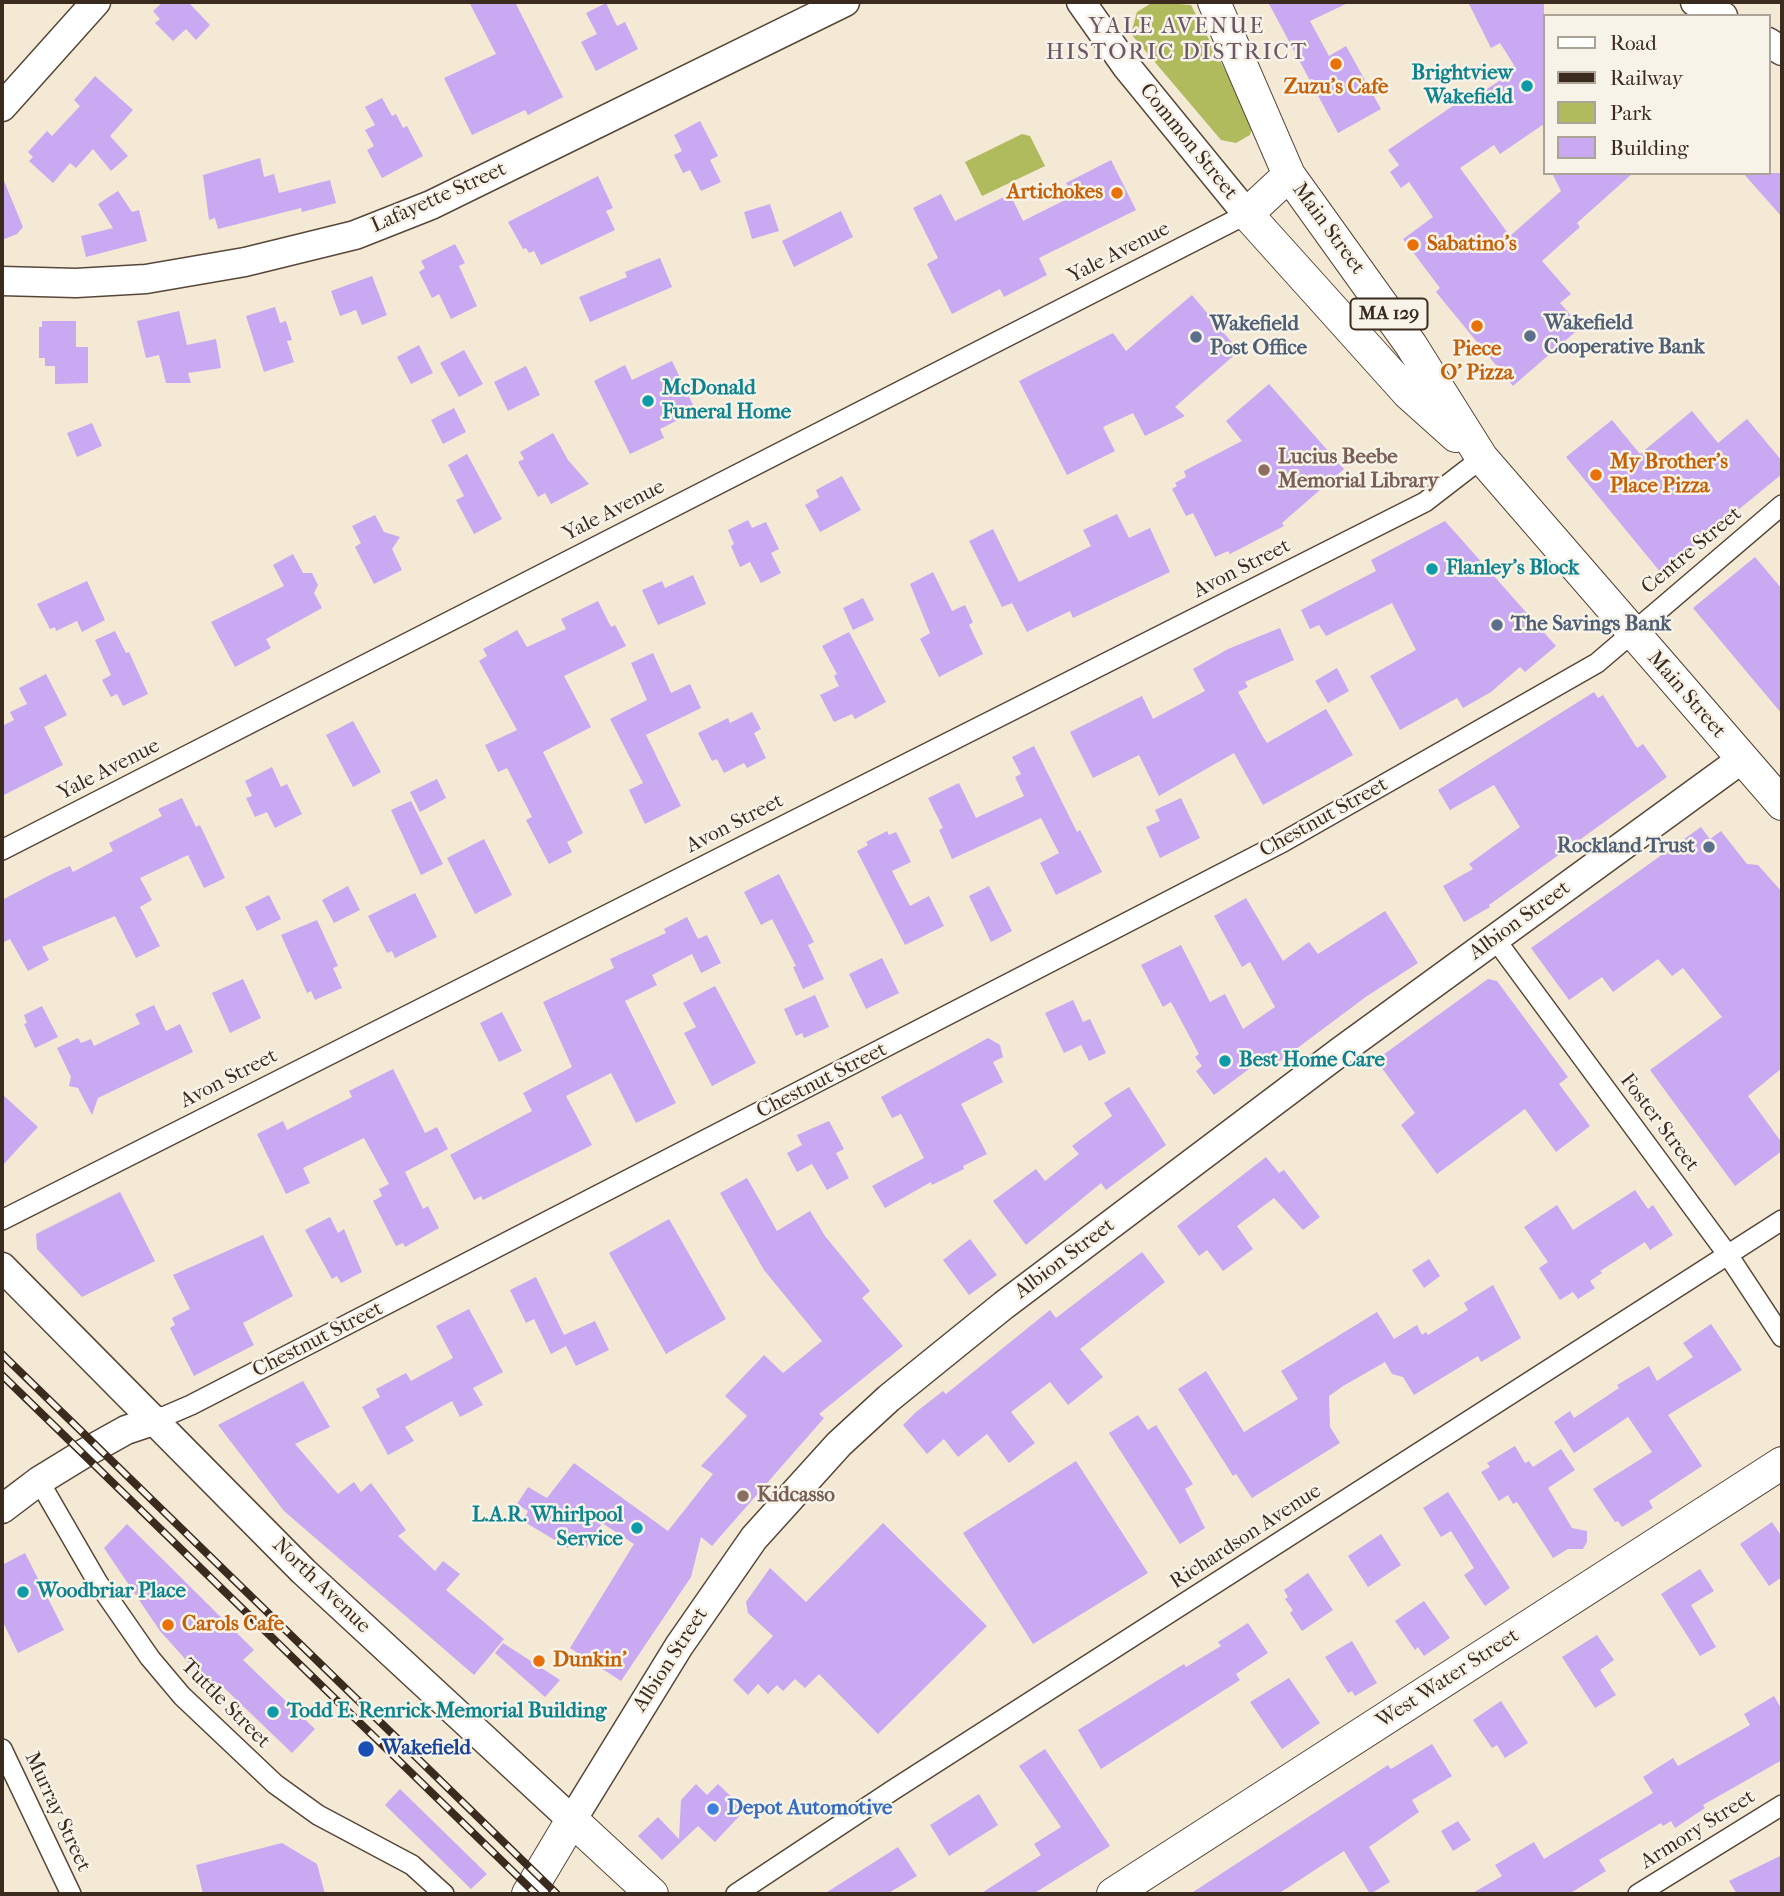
<!DOCTYPE html>
<style>
body{margin:0}
#map{position:relative;width:1784px;height:1896px;overflow:hidden;background:#f4e9d4;font-family:"IM FELL French Canon",serif}
canvas{display:block}
.frame{position:absolute;inset:0;border:4px solid #3b2a1e;pointer-events:none}
.legend{position:absolute;left:1543px;top:14px;width:228px;height:161px;box-sizing:border-box;background:#f7f3e8;border:2px solid #aca397;margin:0;padding:9px 12px;list-style:none;font-size:21px;color:#3b2a1e}
.legend li{display:flex;align-items:center;gap:14px;height:35px}
.legend b{width:35px;border:2px solid #aca397}
</style>
<div id="map">
<canvas width="1784" height="1896"></canvas>
<div class="frame"></div>
<ul class="legend">
<li><b style="height:9px;background:#fff"></b>Road</li>
<li><b style="height:9px;background:#3b2a1e"></b>Railway</li>
<li><b style="height:19px;background:#afbb5d"></b>Park</li>
<li><b style="height:19px;background:#c8a9f2"></b>Building</li>
</ul>
</div>
<script>
const c = document.querySelector('canvas').getContext('2d');
c.lineJoin = 'round';
function fill(path, color) {
  c.fillStyle = color;
  c.fill(path, 'evenodd');
}
function poly(rows) {
  const path = new Path2D();
  for (const r of rows) {
    path.moveTo(r[0], r[1]);
    for (let i = 2; i < r.length; i += 2) path.lineTo(r[i], r[i + 1]);
  }
  return path;
}
function trace(path, color, width, dash) {
  c.strokeStyle = color;
  c.lineWidth = width;
  c.lineCap = dash ? 'butt' : 'round';
  c.setLineDash(dash || []);
  c.stroke(path);
}
function label(font, color, halo, rows, align = 'center') {
  c.font = font + ' "IM FELL French Canon",serif';
  c.lineWidth = 5;
  c.setLineDash([]);
  c.textBaseline = 'middle';
  c.strokeStyle = halo;
  c.fillStyle = color;
  for (const [text, x, y, turn = 0] of rows) {
    c.save();
    c.translate(x, y);
    c.rotate((+turn || 0) * Math.PI / 180);
    c.textAlign = isNaN(turn) ? turn : align;
    if (halo) c.strokeText(text, 0, 0);
    c.fillText(text, 0, 0);
    c.restore();
  }
}
fill(poly([
 [1153,2,1191,5,1253,124,1250,135,1236,143,1221,140,1131,34,1137,12],
 [1022,134,1030,136,1045,166,982,196,965,162]
]), '#afbb5d');
fill(poly([
 [163,2,188,2,210,25,196,40,186,29,173,41,155,23,160,19,153,11],
 [469,2,515,2,563,97,528,115,525,110,472,135,444,78,496,54],
 [1268,2,1350,2,1310,21,1329,56,1346,46,1381,109,1338,133],
 [1468,2,1544,2,1544,124,1500,154,1494,145,1460,168,1510,236,1561,191,1552,173,1633,173,1577,223,1580,227,1542,261,1571,294,1560,303,1581,327,1513,386,1436,292,1440,288,1403,239,1433,217,1409,182,1401,188,1390,172,1399,165,1388,150,1463,99,1466,103,1505,77,1503,72,1514,65,1500,43,1491,48],
 [606,3,617,26,625,22,638,49,596,71,581,42,597,34,586,13],
 [95,76,133,110,110,136,128,156,111,171,93,149,76,168,70,163,53,183,29,161,33,157,28,152,47,131,52,136,80,106,74,100],
 [382,98,392,116,396,114,403,128,407,126,423,156,382,178,367,150,374,146,365,130,375,125,365,107],
 [700,121,718,156,710,160,721,182,701,191,690,170,683,173,674,155,682,151,674,135],
 [260,158,264,177,274,174,279,193,330,180,336,203,302,212,301,208,218,229,215,218,209,220,203,175],
 [1111,160,1136,210,1039,258,1047,275,1004,297,1000,289,952,314,927,264,938,258,913,208,941,194,955,221,1010,194,1023,221,1073,196,1066,183],
 [1743,173,1782,173,1782,217],
 [2,176,23,227,17,234,2,240],
 [598,176,613,208,606,211,615,230,541,265,534,251,529,253,526,248,523,249,508,222],
 [118,191,132,212,139,210,147,241,86,257,81,236,113,228,98,204],
 [770,204,779,231,752,239,744,212],
 [841,211,853,237,794,267,782,241],
 [455,244,465,263,459,266,477,306,451,319,439,294,432,298,419,272,425,268,421,261],
 [660,258,672,287,590,322,579,297,627,277,625,272],
 [372,276,387,315,362,325,356,310,340,316,331,291],
 [1192,295,1239,351,1175,407,1185,416,1145,436,1133,413,1103,427,1115,451,1067,475,1019,381,1113,333,1126,351],
 [275,307,280,323,286,321,292,340,287,341,294,362,264,372,246,316],
 [179,311,187,345,216,339,221,368,188,373,191,383,166,383,159,355,146,358,137,321],
 [42,321,76,321,76,347,88,347,88,383,55,384,55,366,45,366,45,358,39,358,39,327,42,327],
 [419,345,433,373,411,384,397,357],
 [464,350,483,384,459,397,440,363],
 [672,361,696,411,660,429,664,438,630,454,594,381,625,365,632,380],
 [526,366,540,395,508,411,494,382],
 [1269,384,1344,469,1282,523,1284,526,1230,554,1228,551,1215,557,1193,513,1186,516,1172,489,1177,486,1175,483,1186,477,1184,471,1242,441,1226,421],
 [454,408,466,432,443,444,431,420],
 [1692,411,1718,443,1747,419,1782,461,1782,474,1661,573,1566,457,1612,420,1640,454],
 [92,423,102,446,77,457,67,433],
 [553,433,568,460,589,484,551,504,545,493,538,497,518,462,524,459,520,452],
 [467,454,502,519,474,534,456,500,464,496,448,465],
 [842,476,861,510,820,532,805,505,819,497,816,490],
 [1117,514,1129,538,1150,528,1170,572,1073,618,1070,611,1027,632,1012,603,1002,607,969,541,993,529,1019,582,1091,546,1083,530],
 [375,515,384,532,400,537,392,549,402,570,374,584,355,547,361,543,352,526],
 [748,520,752,528,766,522,779,549,771,553,781,573,761,583,750,562,740,567,731,546,734,544,728,530],
 [1445,521,1556,646,1525,672,1520,667,1491,692,1463,708,1457,698,1400,730,1370,676,1416,650,1392,603,1326,636,1319,625,1310,629,1301,610,1376,571,1371,560],
 [293,554,303,573,312,573,318,585,314,593,322,608,266,639,271,648,235,667,211,622,284,586,273,565],
 [1755,557,1782,589,1782,714,1693,608],
 [933,572,952,611,965,605,973,622,969,625,983,654,939,677,920,639,930,633,910,584],
 [693,575,706,604,658,625,642,590,662,581,665,588],
 [87,581,105,620,82,632,77,621,56,631,55,627,50,629,37,604],
 [863,598,874,620,853,630,843,608],
 [598,601,611,627,615,625,626,646,564,676,591,727,543,752,583,833,567,842,572,852,549,864,526,820,532,817,507,768,498,772,485,745,517,730,479,661,487,656,483,649,517,630,527,647,566,629,561,619],
 [1280,628,1294,660,1245,682,1248,687,1238,692,1263,737,1267,743,1326,709,1353,755,1263,805,1234,753,1159,796,1139,755,1093,778,1070,732,1142,696,1153,719,1205,691,1193,669,1228,649],
 [115,631,126,653,129,652,148,694,123,706,117,694,111,697,102,680,111,675,95,640],
 [849,632,886,702,855,719,852,714,834,722,820,695,839,686,834,676,837,674,822,646],
 [653,653,671,693,690,684,701,708,646,735,681,806,645,824,629,790,643,783,610,719,647,700,631,663],
 [1337,668,1349,691,1328,703,1315,681],
 [46,674,67,715,44,727,63,765,2,796,2,726,14,720,10,712,27,704,19,688],
 [1594,692,1598,698,1603,695,1637,748,1643,744,1667,777,1489,905,1490,907,1464,922,1443,886,1473,869,1469,864,1520,827,1494,785,1450,810,1438,790],
 [752,712,761,729,754,733,766,758,747,768,744,763,724,773,717,759,712,761,698,733,728,718,730,723],
 [353,721,381,772,353,787,326,735],
 [1034,746,1077,832,1080,830,1102,872,1056,895,1040,863,1059,853,1041,818,952,859,939,830,943,828,928,798,959,783,976,818,1024,796,1015,777,1021,774,1012,757],
 [272,767,281,787,287,784,302,814,275,828,267,812,255,817,246,798,252,796,245,781],
 [437,779,446,798,420,812,410,792],
 [182,798,196,827,200,825,225,878,204,888,188,855,140,878,152,900,140,907,160,946,136,958,115,916,42,947,49,960,28,971,10,939,2,943,2,900,52,874,70,866,73,872,113,851,109,843,162,816,158,809],
 [1181,798,1200,838,1160,858,1146,827,1160,821,1155,810],
 [411,801,443,864,421,875,391,810],
 [1701,827,1710,839,1721,831,1747,864,1758,865,1782,892,1782,1068,1748,1096,1782,1143,1782,1151,1735,1186,1650,1070,1722,1017,1683,968,1672,976,1658,959,1613,992,1602,977,1569,1000,1531,948],
 [887,831,889,835,896,832,911,862,892,871,910,906,929,896,944,926,905,945,857,851,868,845,866,842],
 [484,839,512,895,475,914,447,858],
 [779,874,814,942,808,945,824,979,803,989,793,967,796,966,772,919,761,925,744,892],
 [348,886,360,910,334,923,322,900],
 [989,886,1012,931,991,942,969,896],
 [415,893,437,937,395,958,392,951,387,953,368,916],
 [269,895,281,919,257,931,245,907],
 [1246,898,1283,961,1309,942,1318,954,1385,911,1418,963,1367,996,1276,1064,1269,1054,1214,1095,1196,1071,1202,1066,1195,1057,1199,1054,1171,1002,1163,1007,1141,965,1181,945,1210,1002,1225,994,1243,1029,1275,1007,1250,962,1242,967,1214,916],
 [687,917,698,939,707,935,721,963,701,973,692,954,652,975,657,985,625,1001,676,1103,636,1123,611,1073,566,1096,592,1145,483,1200,481,1196,474,1200,450,1155,532,1111,523,1093,572,1067,543,1002,614,968,610,959,666,933,664,929],
 [317,920,338,966,333,968,342,988,315,1000,311,991,307,993,281,935],
 [882,958,899,993,866,1009,849,974],
 [243,979,261,1018,230,1033,212,993],
 [1488,979,1497,981,1568,1077,1559,1084,1590,1126,1556,1152,1525,1109,1437,1174,1401,1125,1415,1113,1376,1060],
 [715,986,756,1063,712,1086,684,1033,696,1027,683,1003],
 [815,995,829,1027,804,1038,802,1033,796,1036,784,1009],
 [1073,1000,1083,1022,1090,1019,1106,1053,1089,1061,1081,1045,1064,1053,1045,1013],
 [154,1005,166,1031,180,1024,193,1052,98,1098,92,1115,78,1088,69,1086,71,1077,57,1048,78,1038,81,1043,91,1039,94,1046,140,1024,135,1014],
 [42,1006,58,1037,35,1048,24,1024,27,1023,24,1015],
 [502,1012,522,1051,499,1062,480,1023],
 [988,1038,1000,1045,1003,1057,993,1062,1003,1082,961,1104,987,1154,963,1166,964,1169,932,1185,931,1182,885,1208,872,1186,924,1158,901,1114,892,1118,881,1097],
 [393,1069,425,1133,437,1127,448,1149,405,1172,423,1209,428,1206,439,1228,405,1247,403,1243,396,1246,373,1201,382,1196,379,1189,389,1184,364,1138,303,1168,310,1183,286,1194,257,1134,283,1121,287,1130,352,1097,349,1091],
 [1129,1087,1166,1145,1106,1190,1101,1183,1026,1245,993,1201,1036,1169,1045,1181,1079,1154,1072,1146,1112,1116,1104,1103],
 [2,1094,38,1127,2,1166],
 [829,1121,844,1149,836,1153,849,1178,827,1190,812,1164,797,1172,787,1153,802,1145,797,1135],
 [1266,1157,1279,1173,1284,1170,1320,1217,1303,1230,1274,1198,1237,1226,1253,1249,1223,1271,1207,1250,1199,1256,1177,1226],
 [747,1178,777,1231,810,1211,825,1236,870,1291,862,1298,903,1346,819,1414,824,1418,712,1546,701,1537,691,1577,621,1681,570,1648,634,1544,602,1523,586,1548,573,1540,568,1548,523,1521,528,1511,517,1504,528,1487,547,1498,574,1463,668,1531,713,1474,701,1466,747,1416,725,1396,764,1355,783,1373,822,1341,764,1270,720,1193],
 [1635,1190,1648,1209,1653,1205,1673,1235,1650,1250,1645,1242,1600,1271,1602,1273,1590,1281,1595,1288,1578,1299,1573,1292,1560,1300,1539,1268,1548,1262,1524,1227,1557,1205,1573,1230],
 [120,1192,155,1261,82,1297,37,1249,36,1234],
 [330,1217,338,1233,344,1229,362,1272,341,1283,337,1276,332,1279,305,1230],
 [669,1219,726,1319,666,1354,609,1253],
 [263,1235,293,1296,243,1323,254,1345,194,1376,170,1328,175,1325,172,1318,190,1309,173,1275],
 [970,1239,997,1275,969,1295,943,1260],
 [1142,1252,1165,1282,1080,1349,1103,1377,1068,1405,1050,1382,1011,1412,1035,1443,1009,1463,987,1434,958,1457,944,1439,927,1454,903,1425,916,1412,943,1391,946,1394,1050,1310,1056,1318],
 [1429,1259,1440,1276,1424,1288,1412,1270],
 [536,1277,564,1335,595,1321,609,1350,576,1366,566,1346,551,1354,534,1319,526,1323,510,1290],
 [1493,1285,1521,1338,1481,1362,1478,1356,1414,1395,1403,1377,1392,1374,1385,1362,1343,1386,1329,1396,1330,1427,1340,1443,1252,1498,1236,1474,1233,1476,1178,1389,1206,1371,1244,1432,1298,1399,1281,1371,1377,1312,1394,1339,1417,1325,1422,1335,1426,1332,1428,1335,1468,1310,1464,1303],
 [469,1309,503,1372,473,1388,483,1405,460,1417,452,1401,405,1427,414,1441,388,1455,362,1407,380,1397,376,1389,406,1373,411,1381,453,1358,436,1326],
 [1711,1324,1742,1370,1668,1415,1702,1466,1649,1501,1653,1508,1622,1527,1618,1521,1615,1522,1593,1489,1652,1452,1628,1417,1574,1453,1554,1422,1570,1411,1574,1418,1619,1388,1617,1385,1649,1366,1657,1381,1693,1357,1683,1343],
 [303,1381,330,1427,295,1444,338,1494,354,1482,361,1492,371,1483,406,1530,398,1536,435,1571,443,1561,460,1574,446,1590,504,1639,474,1675,284,1511,218,1425],
 [1138,1415,1148,1430,1156,1425,1193,1484,1185,1489,1205,1528,1180,1544,1109,1433],
 [1515,1446,1525,1463,1529,1461,1533,1467,1561,1449,1575,1470,1548,1488,1572,1528,1587,1531,1587,1542,1583,1549,1568,1549,1553,1558,1517,1502,1513,1504,1508,1495,1499,1501,1481,1472,1490,1467,1487,1463],
 [1076,1461,1148,1573,1033,1644,963,1533],
 [1448,1492,1510,1588,1485,1606,1464,1575,1474,1568,1451,1531,1441,1537,1423,1508],
 [1772,1522,1782,1537,1782,1577,1769,1586,1740,1544],
 [883,1523,987,1626,878,1734,819,1674,805,1688,795,1679,783,1691,777,1685,768,1694,758,1684,748,1695,733,1680,773,1636,748,1613,746,1602,770,1568,806,1602],
 [127,1524,254,1650,243,1660,315,1729,292,1753,220,1684,213,1690,160,1631,104,1548],
 [1381,1534,1401,1565,1368,1587,1348,1556],
 [25,1553,64,1630,18,1653,2,1620,2,1565],
 [1700,1569,1714,1591,1691,1605,1716,1647,1700,1656,1661,1594],
 [1308,1573,1333,1610,1302,1631,1290,1613,1293,1610,1285,1599,1288,1597,1284,1590],
 [1424,1601,1450,1638,1424,1656,1418,1647,1415,1650,1395,1621],
 [1248,1623,1268,1653,1236,1674,1240,1680,1101,1769,1078,1730,1184,1664,1186,1667,1221,1646,1218,1642],
 [1597,1635,1614,1660,1600,1670,1616,1695,1595,1708,1562,1657],
 [1352,1641,1377,1683,1355,1696,1352,1691,1348,1693,1325,1657],
 [503,1643,560,1680,545,1697,495,1653],
 [1289,1678,1320,1723,1282,1749,1250,1702],
 [1774,1696,1782,1710,1782,1760,1703,1805,1705,1808,1675,1828,1671,1821,1663,1826,1661,1823,1599,1860,1606,1871,1569,1894,1471,1894,1502,1876,1495,1865,1534,1842,1544,1859,1653,1793,1643,1777,1673,1758,1678,1766,1750,1725,1744,1714],
 [1501,1701,1528,1743,1505,1758,1497,1745,1492,1748,1473,1720],
 [1432,1744,1452,1776,1412,1800,1419,1812,1369,1847,1390,1882,1370,1894,1344,1851,1278,1894,1190,1894,1388,1765,1391,1769],
 [1045,1749,1110,1846,1033,1894,980,1894,1041,1855,1034,1844,1061,1827,1019,1766],
 [696,1784,707,1795,718,1784,745,1810,715,1842,698,1826,662,1860,638,1836,658,1817,679,1839,681,1800],
 [400,1789,487,1874,471,1889,385,1805],
 [979,1794,998,1825,949,1856,930,1825],
 [1458,1821,1471,1840,1453,1851,1441,1831],
 [282,1843,317,1864,325,1894,203,1894,196,1865],
 [898,1847,917,1876,887,1894,824,1894],
 [1782,1855,1782,1894,1737,1894,1729,1881]
]), '#c8a9f2');
const street = poly([
 [2,850,1247,214],
 [1495,939,1728,1255,1782,1337],
 [2,1220,1425,502,1482,458],
 [156,1420,191,1405,1283,842,1597,663,1782,505],
 [39,1481,98,1583,150,1658,182,1696,275,1784,318,1815,412,1865,444,1894],
 [2,1749,71,1894],
 [736,1894,893,1790,1782,1220],
 [1638,1894,1782,1805]
]);
const secondary = poly([
 [1081,2,1127,67,1247,214],
 [1695,2,1723,16],
 [1768,42,1782,51],
 [2,107,96,2],
 [2,281,76,283,146,279,245,262,355,235,431,205,845,2],
 [2,1267,303,1571,572,1820,679,1646,754,1538,839,1444,889,1398,1004,1305,1341,1051,1742,759],
 [2,1509,39,1481,83,1454,126,1430,156,1420]
]);
const primary = poly([
 [1214,2,1289,175,1411,345,1482,458,1782,804],
 [1289,175,1247,214,1408,393,1456,436],
 [528,1894,572,1820,652,1894],
 [1113,1894,1782,1463]
]);
trace(street, '#574739', 22);
trace(secondary, '#574739', 31);
trace(primary, '#574739', 34);
trace(street, '#fff', 19);
trace(secondary, '#fff', 28);
trace(primary, '#fff', 32);
const rail = poly([
 [2,1354,557,1894],
 [2,1375,536,1894]
]);
trace(rail, '#3b2a1e', 8);
trace(rail, '#f7f3e8', 5, [16]);
for (const [x, y, r, color] of [
 [1336,64,7,"#e8710a"],
 [1527,86,7,"#0f9aa8"],
 [1117,193,7,"#e8710a"],
 [1413,245,7,"#e8710a"],
 [1477,326,7,"#e8710a"],
 [1530,336,7,"#5c6f8a"],
 [1196,337,7,"#5c6f8a"],
 [648,401,7,"#0f9aa8"],
 [1264,470,7,"#8d6e63"],
 [1596,475,7,"#e8710a"],
 [1432,569,7,"#0f9aa8"],
 [1497,625,7,"#5c6f8a"],
 [1709,847,7,"#5c6f8a"],
 [1225,1061,7,"#0f9aa8"],
 [743,1496,7,"#8d6e63"],
 [637,1528,7,"#0f9aa8"],
 [23,1592,7,"#0f9aa8"],
 [168,1625,7,"#e8710a"],
 [539,1661,7,"#e8710a"],
 [273,1712,7,"#0f9aa8"],
 [366,1749,9,"#1a4fb4"],
 [713,1809,7,"#3f7fe0"]
]) {
  const dot = new Path2D();
  dot.arc(x, y, r, 0, 2 * Math.PI);
  c.fillStyle = color;
  c.fill(dot);
  trace(dot, '#f7f3e8', 2.5);
}
for (const [x, y, w] of [
 [1389,314,77]
]) {
  const box = new Path2D();
  box.roundRect(x - w / 2, y - 15.5, w, 31, 5);
  c.fillStyle = '#f7f3e8';
  c.fill(box);
  trace(box, '#3b2a1e', 2);
}
label('bold 19px', '#3b2a1e', null, [
 ["MA 129",1389,314]
]);
label('bold 21px', '#0d838f', '#f7f3e8', [
 ["Brightview",1513,74,"right"],
 ["Wakefield",1513,98,"right"],
 ["McDonald",662,389],
 ["Funeral Home",662,413],
 ["Flanley's Block",1446,569],
 ["Best Home Care",1239,1061],
 ["L.A.R. Whirlpool",623,1516,"right"],
 ["Service",623,1540,"right"],
 ["Woodbriar Place",37,1592],
 ["Todd E. Renrick Memorial Building",287,1712]
], 'left');
label('bold 21px', '#c56008', '#f7f3e8', [
 ["Zuzu's Cafe",1336,88,"center"],
 ["Artichokes",1103,193,"right"],
 ["Sabatino's",1427,245],
 ["Piece",1477,350,"center"],
 ["O' Pizza",1477,374,"center"],
 ["My Brother's",1610,463],
 ["Place Pizza",1610,487],
 ["Carols Cafe",182,1625],
 ["Dunkin'",553,1661]
], 'left');
label('21px', '#3b2a1e', '#f7f3e8', [
 ["Common Street",1188,142,51],
 ["Lafayette Street",439,198,-24],
 ["Main Street",1328,229,54],
 ["Yale Avenue",1119,253,-27],
 ["Yale Avenue",614,511,-27],
 ["Centre Street",1692,551,-40],
 ["Avon Street",1242,569,-27],
 ["Main Street",1686,695,49],
 ["Yale Avenue",109,770,-27],
 ["Chestnut Street",1324,818,-29],
 ["Avon Street",735,824,-27],
 ["Albion Street",1520,921,-36],
 ["Avon Street",229,1079,-27],
 ["Chestnut Street",822,1081,-27],
 ["Foster Street",1659,1123,53],
 ["Albion Street",1065,1259,-37],
 ["Chestnut Street",318,1340,-27],
 ["Richardson Avenue",1246,1537,-33],
 ["North Avenue",321,1586,44],
 ["Albion Street",671,1660,-57],
 ["West Water Street",1448,1679,-33],
 ["Tuttle Street",225,1704,45],
 ["Murray Street",57,1812,65],
 ["Armory Street",1698,1830,-32]
]);
label('bold 21px', '#4e5e75', '#f7f3e8', [
 ["Wakefield",1544,324],
 ["Cooperative Bank",1544,348],
 ["Wakefield",1210,325],
 ["Post Office",1210,349],
 ["The Savings Bank",1511,625],
 ["Rockland Trust",1695,847,"right"]
], 'left');
label('bold 21px', '#785e54', '#f7f3e8', [
 ["Lucius Beebe",1278,458],
 ["Memorial Library",1278,482],
 ["Kidcasso",757,1496]
], 'left');
label('bold 21px', '#164399', '#f7f3e8', [
 ["Wakefield",382,1749]
], 'left');
label('bold 21px', '#366cbe', '#f7f3e8', [
 ["Depot Automotive",727,1809]
], 'left');
c.letterSpacing = '2px';
label('23px', '#6c5668', '#f7f3e8', [
 ["YALE AVENUE",1177,27],
 ["HISTORIC DISTRICT",1177,53]
]);
c.letterSpacing = '0px';
</script>
